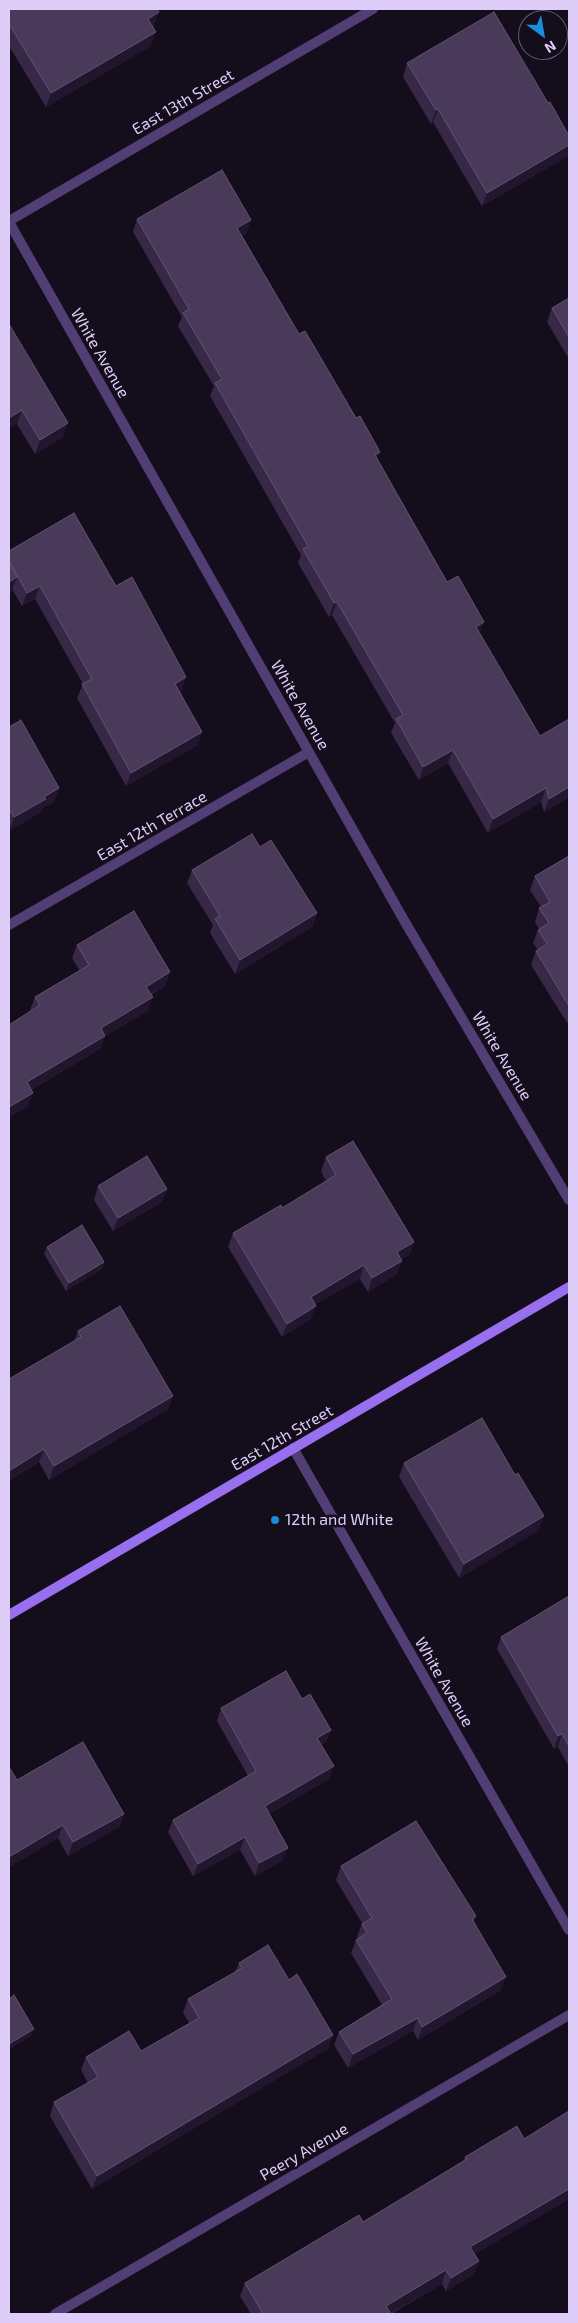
<!DOCTYPE html>
<style>
body{margin:0}
#map{position:relative;width:578px;height:2323px;overflow:hidden;background:#140d1b;font-family:"Exo 2",sans-serif}
canvas{display:block}
.frame{position:absolute;inset:0;border:10px solid #dfcdf9;pointer-events:none}
.north{position:absolute;left:518px;top:10px;width:50px;height:50px;box-sizing:border-box;background:#140d1b;border:1px solid #655a74;border-radius:50%;rotate:148deg;font-size:14px;font-weight:700;line-height:20px;text-align:center;color:#dfcdf9}
.north::after{content:'';display:block;margin:auto;width:18px;height:22px;background:#1a8dd8;clip-path:polygon(50% 0,100% 100%,50% 72%,0 100%)}
</style>
<div id="map">
<canvas width="578" height="2323"></canvas>
<div class="frame"></div>
<div class="north">N</div>
</div>
<script>
const c = document.querySelector('canvas').getContext('2d');
c.lineJoin = 'round';
function poly(rows) {
  const path = new Path2D();
  for (const r of rows) {
    path.moveTo(r[0], r[1]);
    for (let i = 2; i < r.length; i += 2) path.lineTo(r[i], r[i + 1]);
  }
  return path;
}
function trace(path, color, width, dash) {
  c.strokeStyle = color;
  c.lineWidth = width;
  c.lineCap = dash ? 'butt' : 'round';
  c.setLineDash(dash || []);
  c.stroke(path);
}
function fill(path, color) {
  c.fillStyle = color;
  c.fill(path, 'evenodd');
}
function label(font, color, halo, rows, align = 'center') {
  c.font = font + ' "Exo 2",sans-serif';
  c.lineWidth = 5;
  c.setLineDash([]);
  c.textBaseline = 'middle';
  c.strokeStyle = halo;
  c.fillStyle = color;
  for (const [text, x, y, turn = 0] of rows) {
    c.save();
    c.translate(x, y);
    c.rotate((+turn || 0) * Math.PI / 180);
    c.textAlign = isNaN(turn) ? turn : align;
    if (halo) c.strokeText(text, 0, 0);
    c.fillText(text, 0, 0);
    c.restore();
  }
}
trace(poly([
 [9,221,373,9],
 [9,222,405,922,569,1200],
 [9,925,309,752],
 [293,1448,569,1930],
 [55,2314,569,2015]
]), '#503e75', 10);
trace(poly([
 [9,1615,569,1287]
]), '#986fee', 10);
fill(poly([
 [9,9,154,26,153,27,151,46,46,107,9,46],
 [407,63,548,103,569,136,569,153,568,156,482,206,433,122,431,124,403,77],
 [137,219,247,233,242,236,299,334,356,418,380,452,377,459,447,582,480,634,569,797,544,812,541,802,488,833,448,763,419,780,391,733,395,723,332,615,329,617,298,563,301,555,210,396,214,386,178,326,182,317,133,232],
 [569,298,569,359,547,322,552,308],
 [9,324,63,437,35,454,17,424],
 [9,551,116,586,186,677,181,691,180,692,202,732,198,745,126,786,77,698,83,684,35,599,22,606,12,589,12,591,9,592],
 [9,727,59,788,54,802,42,808,41,812,9,831],
 [260,847,317,913,312,927,235,974,210,933,213,925,187,883,192,870],
 [569,856,569,1022,567,1023,531,965,536,951,538,950,533,943,538,930,539,929,535,922,539,908,541,907,530,890,535,876],
 [77,945,166,985,151,995,148,1011,105,1036,100,1049,31,1090,28,1106,9,1117,9,1025,31,1011,30,1010,35,997,80,971,72,958],
 [326,1157,414,1242,409,1255,401,1259,397,1274,368,1292,360,1279,315,1304,311,1319,282,1337,228,1247,233,1233,282,1208,326,1181,321,1171],
 [98,1186,167,1189,162,1202,113,1231,94,1200],
 [47,1247,104,1262,102,1269,66,1291,44,1254],
 [78,1331,173,1396,168,1409,49,1480,39,1462,9,1481,9,1379,74,1341],
 [404,1463,539,1530,459,1578,399,1477],
 [569,1596,569,1767,558,1747,554,1749,497,1649,501,1637],
 [302,1699,331,1730,326,1742,321,1745,334,1766,329,1779,269,1814,283,1860,255,1876,240,1850,193,1876,168,1832,173,1820,248,1776,217,1721,221,1708],
 [9,1767,17,1780,124,1814,119,1827,68,1856,58,1838,9,1867],
 [341,1866,476,1916,474,1921,501,1990,418,2040,413,2031,348,2068,334,2045,339,2032,382,2005,351,1953,356,1940,358,1939,357,1937,362,1923,336,1880],
 [239,1963,329,2048,92,2189,50,2116,54,2102,88,2083,81,2070,86,2057,141,2051,189,2023,183,2013,188,1999,235,1972],
 [569,2111,569,2199,475,2254,474,2274,446,2291,442,2284,391,2314,251,2314,240,2296,245,2283,363,2222,463,2161,465,2157,524,2139]
]), '#382847');
fill(poly([
 [159,12,154,26,143,33,148,19],
 [156,32,151,46,46,107,51,93],
 [438,109,433,122,431,124,436,110],
 [569,145,569,153,568,156,482,206,487,193],
 [251,220,247,233,232,241,237,228],
 [22,410,17,424,9,428,9,418],
 [68,423,63,437,35,454,40,440],
 [380,452,375,465,375,455],
 [17,577,12,591,9,592,9,582],
 [40,586,35,599,22,606,27,593],
 [337,602,332,615,329,617,334,603],
 [484,622,479,635,476,627],
 [186,677,181,691,170,697,175,684],
 [202,732,198,745,126,786,131,773],
 [453,750,448,763,419,780,423,767],
 [569,787,569,797,544,812,549,799],
 [59,788,54,802,42,808,41,812,9,831,14,817,44,797],
 [546,788,541,802,488,833,493,819],
 [317,913,312,927,235,974,240,960],
 [170,972,166,985,141,1000,146,987],
 [153,997,148,1011,105,1036,100,1049,22,1095,27,1082,101,1028],
 [33,1093,28,1106,9,1117,9,1107],
 [167,1189,162,1202,113,1231,118,1218],
 [414,1242,409,1255,392,1265,397,1252],
 [402,1261,397,1274,368,1292,372,1278],
 [104,1262,102,1269,66,1291,69,1283],
 [364,1265,360,1279,306,1310,311,1297],
 [316,1306,311,1319,282,1337,287,1324],
 [173,1396,168,1409,49,1480,54,1466],
 [44,1449,39,1462,9,1481,9,1471],
 [544,1516,539,1530,459,1578,464,1564],
 [331,1730,326,1742,312,1750,317,1738],
 [562,1734,558,1747,554,1749,558,1736],
 [334,1766,329,1779,260,1819,265,1806],
 [124,1814,119,1827,68,1856,73,1842],
 [63,1825,58,1838,9,1867,9,1857],
 [245,1837,240,1850,193,1876,198,1864],
 [288,1848,283,1860,255,1876,259,1863],
 [506,1977,501,1990,418,2040,422,2027],
 [418,2018,413,2031,348,2068,353,2054],
 [34,2029,31,2036,9,2050,9,2044],
 [333,2035,329,2048,92,2189,97,2176],
 [569,2189,569,2199,465,2260,470,2247],
 [479,2261,474,2274,446,2291,451,2278],
 [446,2270,442,2284,389,2314,386,2306]
]), '#22162e');
const building = poly([
 [9,9,157,9,159,12,148,19,156,32,51,93,9,24,9,9],
 [494,12,548,103,550,102,569,136,569,145,487,193,438,109,436,110,407,63,494,12],
 [222,170,251,220,237,228,299,334,305,331,356,418,360,416,380,452,375,455,447,582,458,576,484,622,476,627,540,736,569,719,569,787,549,799,546,788,493,819,453,750,423,767,396,719,403,715,337,602,334,603,303,549,308,546,215,383,222,379,183,313,189,309,137,219,222,170],
 [569,298,569,337,552,308,569,298],
 [9,324,68,423,40,440,22,410,9,418,9,324],
 [74,513,116,586,132,577,186,677,175,684,202,732,131,773,82,684,92,679,40,586,27,593,9,561,9,551,74,513],
 [9,562,17,577,9,582,9,562],
 [21,720,59,788,44,797,46,799,14,817,9,809,9,727,21,720],
 [252,834,260,847,271,840,317,913,240,960,215,919,220,916,192,870,252,834],
 [569,856,569,1006,536,951,547,944,538,930,549,923,539,908,550,902,535,876,569,856],
 [134,911,170,972,146,987,153,997,101,1028,105,1036,27,1082,33,1093,9,1107,9,1025,40,1005,35,997,89,965,77,945,134,911],
 [353,1141,414,1242,397,1252,402,1261,372,1278,364,1265,311,1297,316,1306,287,1324,233,1233,281,1205,282,1208,336,1175,326,1157,353,1141],
 [147,1156,167,1189,118,1218,98,1186,147,1156],
 [82,1225,104,1262,69,1283,47,1247,82,1225],
 [120,1306,173,1396,54,1466,44,1449,9,1471,9,1379,81,1337,78,1331,120,1306],
 [482,1418,515,1475,518,1473,544,1516,464,1564,404,1463,482,1418],
 [569,1596,569,1746,562,1734,558,1736,501,1637,569,1596],
 [286,1671,302,1699,310,1694,331,1730,317,1738,334,1766,265,1806,288,1848,259,1863,245,1837,198,1864,173,1820,256,1771,221,1708,286,1671],
 [83,1742,124,1814,73,1842,63,1825,9,1857,9,1767,17,1780,83,1742],
 [416,1821,476,1916,472,1919,506,1977,422,2027,418,2018,353,2054,339,2032,392,1999,356,1940,367,1933,362,1924,372,1918,341,1866,416,1821],
 [268,1945,289,1980,297,1974,333,2035,97,2176,54,2102,98,2077,86,2057,129,2031,141,2051,199,2018,188,1999,242,1968,239,1963,268,1945],
 [14,1995,34,2029,9,2044,9,1999,14,1995],
 [569,2111,569,2189,470,2247,479,2261,451,2278,446,2270,386,2306,391,2314,263,2314,245,2283,359,2215,363,2222,467,2159,465,2157,517,2126,524,2139,569,2111]
]);
fill(building, '#4a3a5a');
trace(building, '#615173', 1);
for (const [x, y, r, color] of [
 [275,1520,5,"#1a8dd8"]
]) {
  const dot = new Path2D();
  dot.arc(x, y, r, 0, 2 * Math.PI);
  c.fillStyle = color;
  c.fill(dot);
  trace(dot, '#140d1b', 2);
}
label('16px', '#dfcdf9', '#140d1b', [
 ["East 13th Street",183,102,-30],
 ["White Avenue",100,353,60],
 ["White Avenue",300,705,60],
 ["East 12th Terrace",152,826,-30],
 ["White Avenue",502,1056,59],
 ["East 12th Street",282,1438,-30],
 ["White Avenue",444,1682,60],
 ["Peery Avenue",304,2152,-30]
]);
label('16px', '#dfcdf9', '#140d1b', [
 ["12th and White",285,1520]
], 'left');
</script>
